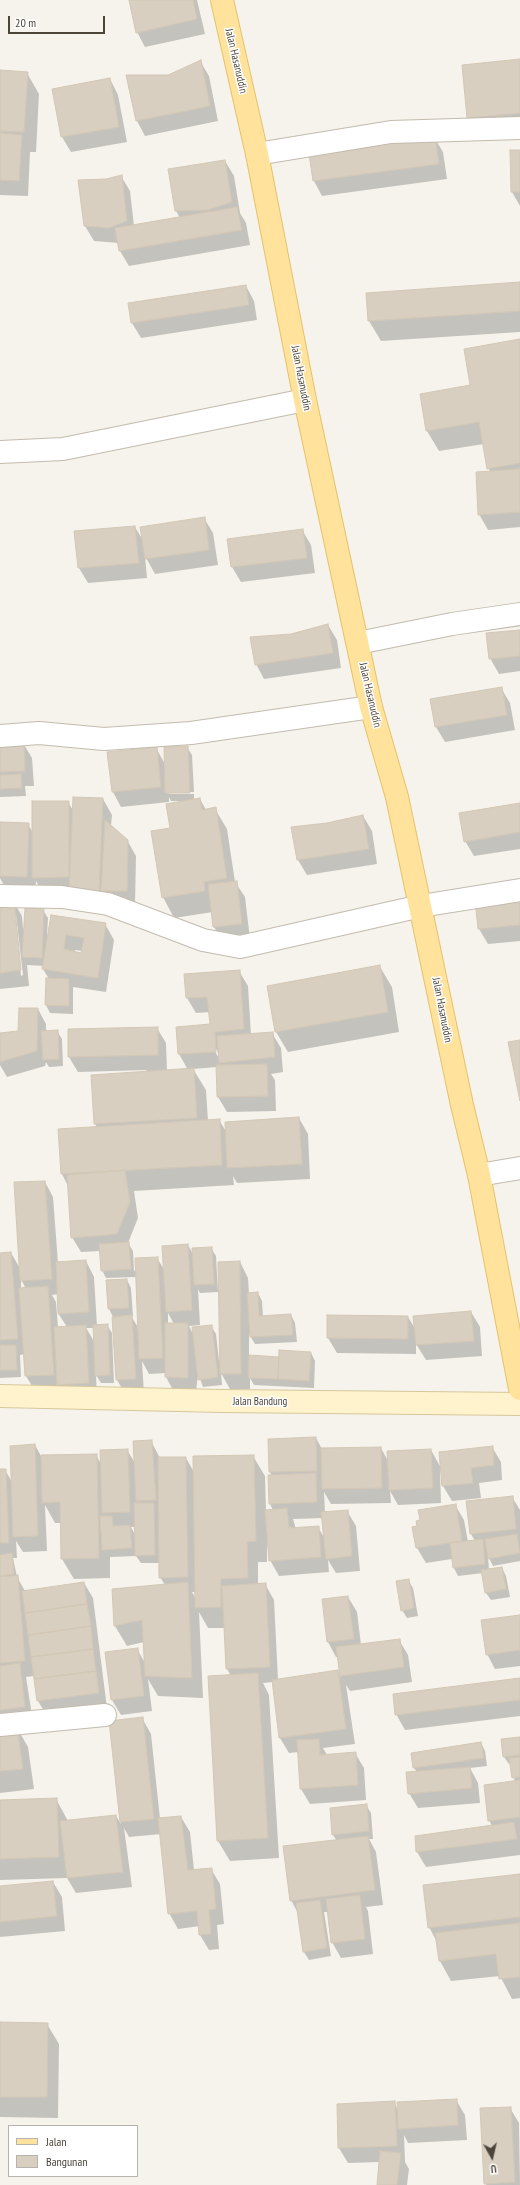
<!DOCTYPE html>
<style>
body{margin:0}
#map{position:relative;width:520px;height:2185px;overflow:hidden;background:#f6f3ec;font-family:"PT Sans Narrow",sans-serif}
canvas{display:block}
.legend{position:absolute;left:8px;top:2125px;width:130px;height:52px;box-sizing:border-box;background:#fff;border:1px solid #b7b4b0;margin:0;padding:5px 7px;list-style:none;font-size:12px;color:#4b4439}
.legend li{display:flex;align-items:center;gap:8px;height:20px}
.legend b{width:20px;border:1px solid #b7b4b0}
.north{position:absolute;left:472px;top:2137px;width:40px;height:40px;-webkit-text-stroke:3px #fff;paint-order:stroke;rotate:172deg;font-size:11px;font-weight:700;line-height:16px;text-align:center;color:#4b4439}
.north::after{content:'';display:block;margin:auto;width:14px;height:18px;background:#4b4439;clip-path:polygon(50% 0,100% 100%,50% 72%,0 100%)}
.scale{position:absolute;left:8px;top:16px;width:97px;height:18px;box-sizing:border-box;border:2px solid #4b4439;border-top:0;padding-left:5px;font-size:12px;line-height:14px;white-space:nowrap;color:#4b4439;-webkit-text-stroke:3px #fff;paint-order:stroke}
</style>
<div id="map">
<canvas width="520" height="2185"></canvas>
<ul class="legend">
<li><b style="height:5px;background:#ffe39c"></b>Jalan</li>
<li><b style="height:11px;background:#d8cfc1"></b>Bangunan</li>
</ul>
<div class="north">U</div>
<div class="scale">20 m</div>
</div>
<script>
const c = document.querySelector('canvas').getContext('2d');
c.lineJoin = 'round';
function fill(path, color) {
  c.fillStyle = color;
  c.fill(path, 'evenodd');
}
function poly(rows) {
  const path = new Path2D();
  for (const r of rows) {
    path.moveTo(r[0], r[1]);
    for (let i = 2; i < r.length; i += 2) path.lineTo(r[i], r[i + 1]);
  }
  return path;
}
function trace(path, color, width, dash) {
  c.strokeStyle = color;
  c.lineWidth = width;
  c.lineCap = dash ? 'butt' : 'round';
  c.setLineDash(dash || []);
  c.stroke(path);
}
function label(font, color, halo, rows, align = 'center') {
  c.font = font + ' "PT Sans Narrow",sans-serif';
  c.lineWidth = 3;
  c.setLineDash([]);
  c.textBaseline = 'middle';
  c.strokeStyle = halo;
  c.fillStyle = color;
  for (const [text, x, y, turn = 0] of rows) {
    c.save();
    c.translate(x, y);
    c.rotate((+turn || 0) * Math.PI / 180);
    c.textAlign = isNaN(turn) ? turn : align;
    if (halo) c.strokeText(text, 0, 0);
    c.fillText(text, 0, 0);
    c.restore();
  }
}
fill(poly([
 [130,0,197,0,205,34,145,47,137,32],
 [520,60,520,134,480,138,468,118],
 [200,61,209,76,218,121,145,136,137,121,127,76,168,76],
 [0,71,27,73,39,94,36,152,30,152,28,196,0,195],
 [110,79,118,95,127,142,71,152,62,137],
 [434,137,443,152,447,179,322,196,314,181,310,155],
 [520,151,520,206,512,192],
 [225,161,234,176,240,213,246,223,250,245,129,266,120,251,119,243,94,241,85,226,106,180,121,176,130,191,134,226,180,218,176,211],
 [520,283,520,332,381,341,369,321],
 [246,286,254,301,257,320,141,338,132,323],
 [520,340,520,527,488,530,479,514,490,472,484,444,439,451,427,431,421,395,472,386],
 [204,518,213,533,218,565,155,574,145,556,147,578,88,583,79,568,135,527,144,542],
 [302,530,311,545,315,573,241,582,232,567,228,540],
 [328,625,337,640,341,668,264,679,256,664,292,635],
 [520,631,520,671,499,674,490,658],
 [501,688,510,703,515,730,445,742,436,727,431,700],
 [23,743,32,758,34,786,25,786,26,796,0,797,0,745],
 [187,747,192,755,194,792,169,792,169,794,194,794,194,800,200,799,206,810,215,809,227,829,235,882,245,897,250,939,223,942,214,927,213,912,174,918,163,897,171,829,182,801,171,801,169,797,169,802,121,807,113,792,108,753,156,748,165,764],
 [103,799,112,815,111,826,127,840,136,856,135,906,42,892,36,881,35,892,7,891,0,878,0,840,28,824,33,833,68,802,74,812],
 [520,804,520,849,474,856,465,841],
 [363,816,372,831,377,864,307,875,298,860,292,827,327,824],
 [520,897,520,941,488,944,479,929],
 [13,901,22,916,23,929,43,910,48,918,47,935,105,924,114,940,106,992,73,987,73,1014,50,1013,46,1005,49,979,43,969,44,966,27,965,29,986,0,989,0,902],
 [14,915,16,915,23,975,21,976],
 [75,950,83,951,82,954,74,952],
 [380,967,392,987,399,1032,288,1052,276,1032],
 [239,971,248,986,251,1035,272,1033,281,1048,283,1072,271,1074,275,1080,276,1111,227,1112,218,1097,217,1067,193,1069,206,1090,208,1121,219,1120,227,1133,299,1118,308,1134,310,1179,237,1183,233,1176,234,1185,134,1191,138,1218,128,1243,133,1251,134,1271,157,1258,165,1271,188,1245,194,1256,211,1248,216,1256,218,1292,200,1293,198,1289,200,1325,189,1326,193,1334,211,1326,216,1334,219,1361,240,1262,248,1278,249,1294,258,1293,262,1301,263,1317,291,1315,295,1323,297,1342,255,1344,249,1334,249,1356,280,1358,311,1353,315,1361,314,1388,254,1385,250,1378,250,1389,230,1389,221,1373,222,1385,203,1387,198,1373,196,1393,174,1392,166,1377,166,1373,149,1374,142,1361,144,1394,126,1395,117,1380,113,1317,109,1309,127,1280,131,1288,133,1316,131,1316,139,1329,136,1277,106,1278,102,1270,100,1251,81,1252,72,1237,68,1186,62,1174,97,1127,95,1124,147,1070,78,1072,69,1057,69,1030,157,1028,166,1043,167,1071,188,1070,179,1054,177,1028,211,1025,210,1012,196,1013,187,998],
 [215,1047,220,1056,220,1060,213,1048],
 [168,1313,174,1324,168,1324],
 [38,1009,46,1024,46,1032,57,1031,62,1039,63,1066,49,1067,46,1062,45,1066,7,1077,0,1065,0,1034,19,1032],
 [45,1182,53,1197,58,1263,86,1261,94,1277,97,1326,107,1325,112,1333,114,1383,101,1383,96,1375,97,1398,35,1391,26,1376,25,1354,20,1355,21,1377,0,1378,0,1254,11,1253,21,1270],
 [21,1279,26,1289,21,1289],
 [58,1294,58,1313,67,1327,58,1328,56,1302,52,1295],
 [86,1328,94,1328,94,1342,91,1336],
 [471,1312,480,1327,482,1356,426,1360,416,1344,416,1354,337,1353,328,1338,328,1316,408,1317,416,1330],
 [316,1438,322,1449,381,1448,388,1461,431,1450,441,1468,492,1447,501,1462,502,1480,479,1483,481,1498,452,1501,443,1486,442,1471,440,1471,441,1503,398,1505,390,1491,391,1503,331,1504,324,1492,325,1513,347,1511,356,1526,360,1571,336,1573,328,1560,329,1572,279,1576,270,1560,268,1542,267,1542,267,1562,258,1562,258,1585,265,1584,274,1600,278,1680,338,1671,341,1678,338,1657,336,1657,328,1642,323,1600,348,1597,357,1612,361,1645,399,1640,408,1655,412,1682,350,1691,346,1685,355,1744,323,1748,327,1755,355,1753,364,1768,366,1800,310,1804,301,1789,299,1752,289,1753,280,1738,273,1682,263,1683,269,1695,279,1858,230,1861,218,1841,231,1676,227,1669,225,1628,208,1628,199,1612,203,1698,158,1696,148,1679,152,1711,121,1715,112,1700,137,1649,145,1663,144,1642,127,1646,115,1626,113,1590,165,1585,160,1577,160,1563,141,1563,136,1556,110,1557,110,1578,74,1579,62,1559,61,1523,55,1523,45,1505,47,1551,23,1552,16,1541,17,1558,13,1558,17,1577,25,1591,84,1583,93,1598,107,1708,47,1716,38,1701,34,1676,26,1677,33,1722,0,1726,0,1470,5,1470,12,1482,35,1445,41,1456,96,1455,101,1464,127,1450,135,1463,151,1441,160,1458,186,1458,194,1472,253,1456,265,1476,266,1511,273,1510,270,1504,269,1476,272,1476,270,1472],
 [323,1518,325,1539,318,1527,296,1529,293,1519],
 [131,1527,136,1527,136,1537],
 [192,1592,196,1592,196,1599],
 [512,1497,520,1510,520,1561,493,1566,488,1556,489,1570,502,1568,506,1576,510,1597,491,1600,486,1593,483,1573,458,1576,454,1568,452,1559,426,1563,417,1548,418,1527,455,1505,464,1520,468,1542,475,1541,471,1534],
 [408,1580,413,1588,418,1616,407,1618,402,1610],
 [520,1616,520,1666,495,1669,487,1654],
 [520,1679,520,1716,405,1730,396,1714],
 [142,1718,151,1734,160,1819,181,1817,190,1832,194,1870,211,1869,220,1884,224,1924,217,1925,219,1949,209,1950,200,1935,200,1926,178,1929,169,1913,161,1834,129,1837,124,1828,132,1887,76,1893,67,1878,0,1880,0,1801,56,1799,68,1821,116,1816,121,1824,110,1722],
 [16,1726,28,1747,34,1789,0,1793,0,1728],
 [520,1738,520,1855,426,1867,417,1852,416,1837,492,1826,489,1820,515,1782,511,1764,509,1764,504,1757],
 [481,1743,485,1751,487,1766,470,1768,478,1783,480,1803,418,1808,409,1793,417,1772,414,1768],
 [366,1805,371,1813,373,1839,369,1839,376,1852,383,1905,366,1907,368,1911,373,1954,341,1958,332,1942,328,1912,324,1912,331,1956,309,1960,304,1952,299,1915,291,1900,337,1841,333,1835],
 [520,1875,520,1998,512,1999,500,1976,451,1981,440,1961,437,1942,429,1927],
 [53,1882,62,1897,65,1931,0,1937,0,1887],
 [0,2023,47,2024,59,2044,58,2118,0,2117],
 [456,2100,465,2115,467,2140,408,2143,404,2135,405,2162,409,2169,407,2185,378,2185,380,2162,348,2163,339,2148,338,2105,394,2103,398,2110],
 [510,2108,519,2123,520,2185,486,2185]
]), '#0003');
const building = poly([
 [129,0,193,0,197,19,136,33,129,0],
 [520,59,520,113,467,118,462,65,520,59],
 [201,60,210,106,136,121,126,75,168,75,201,60],
 [0,70,28,72,24,132,0,131,0,70],
 [110,78,119,127,61,137,52,89,110,78],
 [0,133,22,135,19,181,0,180,0,133],
 [435,136,439,164,313,181,309,154,435,136],
 [510,150,520,150,520,192,511,192,510,150],
 [225,160,232,202,208,210,175,211,168,169,225,160],
 [122,175,127,221,109,228,84,226,78,180,106,179,122,175],
 [237,207,242,230,119,251,115,228,237,207],
 [520,282,520,311,368,321,366,293,520,282],
 [246,285,249,305,131,323,128,303,246,285],
 [520,339,520,463,487,469,479,422,426,431,420,394,470,385,464,349,520,339],
 [520,469,520,512,478,515,476,472,520,469],
 [205,517,209,550,145,559,140,527,205,517],
 [135,526,139,563,78,568,74,531,135,526],
 [303,529,307,558,231,567,227,539,303,529],
 [328,624,333,653,255,665,250,637,291,634,328,624],
 [520,630,520,656,489,659,486,633,520,630],
 [502,687,507,715,435,727,430,699,502,687],
 [24,742,25,771,0,772,0,744,24,742],
 [188,746,190,793,165,793,164,747,188,746],
 [157,747,161,787,112,792,107,752,157,747],
 [21,774,22,788,0,789,0,775,21,774],
 [73,797,103,798,99,894,69,893,73,797],
 [200,798,202,810,216,807,227,878,204,882,205,891,162,898,151,831,170,828,166,804,200,798],
 [32,801,69,801,69,877,32,878,32,801],
 [520,803,520,832,464,842,459,813,520,803],
 [363,815,369,849,297,860,291,827,327,823,363,815],
 [105,820,128,840,127,891,101,891,105,820],
 [0,822,29,823,27,877,0,876,0,822],
 [237,881,242,924,213,927,208,884,237,881],
 [520,896,520,925,478,929,475,900,520,896],
 [14,900,21,970,0,973,0,901,14,900],
 [25,908,44,909,42,958,22,957,25,908],
 [51,915,106,923,98,978,42,969,51,915],
 [66,935,84,938,81,953,64,949,66,935],
 [380,965,388,1012,275,1032,267,986,380,965],
 [240,970,244,1029,215,1032,216,1052,178,1054,176,1027,210,1024,207,997,186,998,184,974,240,970],
 [46,978,69,979,69,1006,45,1005,46,978],
 [19,1008,38,1008,37,1051,0,1062,0,1033,18,1031,19,1008],
 [158,1027,158,1055,68,1057,68,1029,158,1027],
 [58,1030,59,1059,43,1060,41,1031,58,1030],
 [273,1032,275,1057,219,1063,217,1036,273,1032],
 [520,1040,520,1101,508,1042,520,1040],
 [267,1064,268,1096,217,1097,216,1065,267,1064],
 [194,1068,197,1118,94,1124,91,1075,194,1068],
 [299,1117,302,1164,227,1168,225,1122,299,1117],
 [220,1119,222,1165,61,1174,58,1129,220,1119],
 [125,1170,130,1202,117,1234,71,1238,67,1175,125,1170],
 [45,1181,52,1279,20,1281,14,1182,45,1181],
 [129,1242,131,1269,101,1271,99,1244,129,1242],
 [188,1244,192,1310,166,1312,162,1246,188,1244],
 [212,1247,214,1284,194,1285,192,1248,212,1247],
 [11,1252,18,1339,0,1340,0,1253,11,1252],
 [158,1257,163,1358,139,1359,135,1258,158,1257],
 [86,1260,89,1312,58,1314,56,1262,86,1260],
 [240,1261,241,1374,220,1374,218,1262,240,1261],
 [127,1279,129,1308,108,1309,106,1280,127,1279],
 [48,1286,54,1375,25,1376,19,1288,48,1286],
 [258,1292,259,1316,291,1314,293,1335,250,1337,247,1293,258,1292],
 [471,1311,474,1341,416,1345,413,1316,471,1311],
 [132,1315,136,1379,116,1380,112,1317,132,1315],
 [327,1315,408,1316,408,1339,327,1338,327,1315],
 [165,1323,188,1323,188,1378,165,1377,165,1323],
 [108,1324,110,1375,95,1376,93,1325,108,1324],
 [86,1325,89,1383,57,1385,54,1327,86,1325],
 [212,1325,218,1377,198,1380,192,1327,212,1325],
 [0,1345,16,1345,17,1370,0,1370,0,1345],
 [279,1350,311,1352,309,1381,278,1379,279,1350],
 [249,1355,279,1357,278,1379,248,1378,249,1355],
 [316,1437,317,1471,269,1472,268,1439,316,1437],
 [152,1440,156,1500,136,1501,133,1441,152,1440],
 [35,1444,38,1536,13,1537,10,1446,35,1444],
 [493,1446,494,1465,471,1468,473,1483,442,1486,439,1452,493,1446],
 [381,1447,382,1488,322,1489,321,1448,381,1447],
 [128,1449,130,1512,102,1513,100,1450,128,1449],
 [431,1449,433,1488,389,1490,387,1451,431,1449],
 [97,1454,99,1558,61,1559,60,1502,42,1503,41,1455,97,1454],
 [254,1455,256,1541,247,1542,248,1578,221,1579,221,1607,195,1608,193,1456,254,1455],
 [158,1457,186,1457,188,1577,159,1578,158,1457],
 [0,1469,6,1469,9,1543,0,1543,0,1469],
 [316,1473,317,1502,269,1504,268,1475,316,1473],
 [513,1496,516,1529,470,1534,466,1501,513,1496],
 [134,1503,154,1503,155,1555,135,1556,134,1503],
 [456,1504,462,1541,416,1548,412,1527,417,1526,416,1521,420,1520,418,1510,456,1504],
 [287,1508,289,1528,319,1526,321,1557,269,1561,265,1510,287,1508],
 [348,1510,352,1556,326,1559,321,1512,348,1510],
 [100,1516,112,1516,113,1526,130,1525,132,1548,102,1550,100,1516],
 [517,1534,520,1553,488,1559,485,1539,517,1534],
 [483,1539,485,1564,453,1568,450,1543,483,1539],
 [12,1553,14,1574,0,1576,0,1555,12,1553],
 [502,1567,506,1589,485,1593,481,1570,502,1567],
 [18,1575,25,1661,0,1663,0,1577,18,1575],
 [409,1579,414,1608,401,1611,396,1581,409,1579],
 [84,1582,87,1604,25,1613,22,1591,84,1582],
 [188,1582,192,1678,145,1676,142,1620,114,1626,112,1589,188,1582],
 [266,1583,270,1667,226,1669,222,1586,266,1583],
 [348,1596,354,1639,327,1642,322,1599,348,1596],
 [87,1604,91,1626,28,1635,25,1613,87,1604],
 [520,1615,520,1650,486,1655,481,1620,520,1615],
 [91,1626,93,1649,31,1657,28,1635,91,1626],
 [400,1639,404,1667,340,1676,336,1647,400,1639],
 [138,1648,144,1696,111,1700,105,1652,138,1648],
 [93,1649,96,1671,34,1679,31,1657,93,1649],
 [20,1663,25,1707,0,1710,0,1666,20,1663],
 [338,1670,346,1729,279,1738,272,1680,338,1670],
 [96,1671,99,1693,37,1701,34,1679,96,1671],
 [258,1673,268,1838,217,1841,208,1676,258,1673],
 [520,1678,520,1700,395,1715,393,1694,520,1678],
 [143,1717,154,1819,120,1822,109,1721,143,1717],
 [17,1725,23,1769,0,1771,0,1727,17,1725],
 [520,1737,520,1755,503,1757,501,1739,520,1737],
 [319,1739,320,1755,356,1752,358,1785,300,1789,297,1740,319,1739],
 [481,1742,484,1758,413,1768,411,1753,481,1742],
 [520,1757,520,1777,512,1778,509,1758,520,1757],
 [470,1767,472,1788,408,1794,406,1772,470,1767],
 [520,1780,520,1817,488,1821,484,1785,520,1780],
 [57,1798,59,1857,0,1859,0,1800,57,1798],
 [367,1804,369,1831,332,1835,330,1808,367,1804],
 [116,1815,123,1872,67,1878,60,1821,116,1815],
 [181,1816,188,1870,212,1868,216,1909,209,1910,211,1934,199,1935,197,1911,168,1914,158,1818,181,1816],
 [514,1822,517,1839,416,1852,415,1836,514,1822],
 [368,1836,375,1890,290,1901,283,1846,368,1836],
 [520,1874,520,1917,428,1928,423,1885,520,1874],
 [53,1881,57,1916,0,1922,0,1886,53,1881],
 [360,1895,365,1939,331,1943,326,1899,360,1895],
 [320,1900,327,1948,303,1952,296,1903,320,1900],
 [520,1923,520,1977,499,1979,496,1954,439,1961,435,1933,520,1923],
 [0,2022,48,2023,47,2097,0,2097,0,2022],
 [457,2099,458,2125,398,2129,397,2102,457,2099],
 [395,2101,397,2146,338,2148,337,2104,395,2101],
 [511,2107,515,2182,484,2184,480,2108,511,2107],
 [380,2151,401,2153,397,2185,377,2185,380,2151]
]);
fill(building, '#d8cfc1');
trace(building, '#d3c7b4', 1);
const minor = poly([
 [257,154,391,132,520,128],
 [0,452,63,449,305,400],
 [358,643,452,624,520,614],
 [0,736,39,733,104,739,191,733,371,707],
 [0,896,62,897,108,904,203,940,240,947,421,906,520,890],
 [479,1175,520,1168],
 [0,1725,105,1715]
]);
const secondary = poly([
 [0,1396,222,1401,520,1404]
]);
const primary = poly([
 [222,0,257,154,305,400,371,707,397,797,462,1105,479,1175,520,1389]
]);
trace(minor, '#c2bbae', 24);
trace(secondary, '#d6c79b', 24);
trace(primary, '#e6c16a', 24);
trace(minor, '#fff', 22);
trace(secondary, '#fff3cd', 22);
trace(primary, '#ffe39c', 22);
label('11px', '#4b4439', '#fff', [
 ["Jalan Hasanuddin",236,61,77],
 ["Jalan Hasanuddin",301,378,79],
 ["Jalan Hasanuddin",370,695,77],
 ["Jalan Hasanuddin",442,1010,79],
 ["Jalan Bandung",260,1402]
]);
</script>
